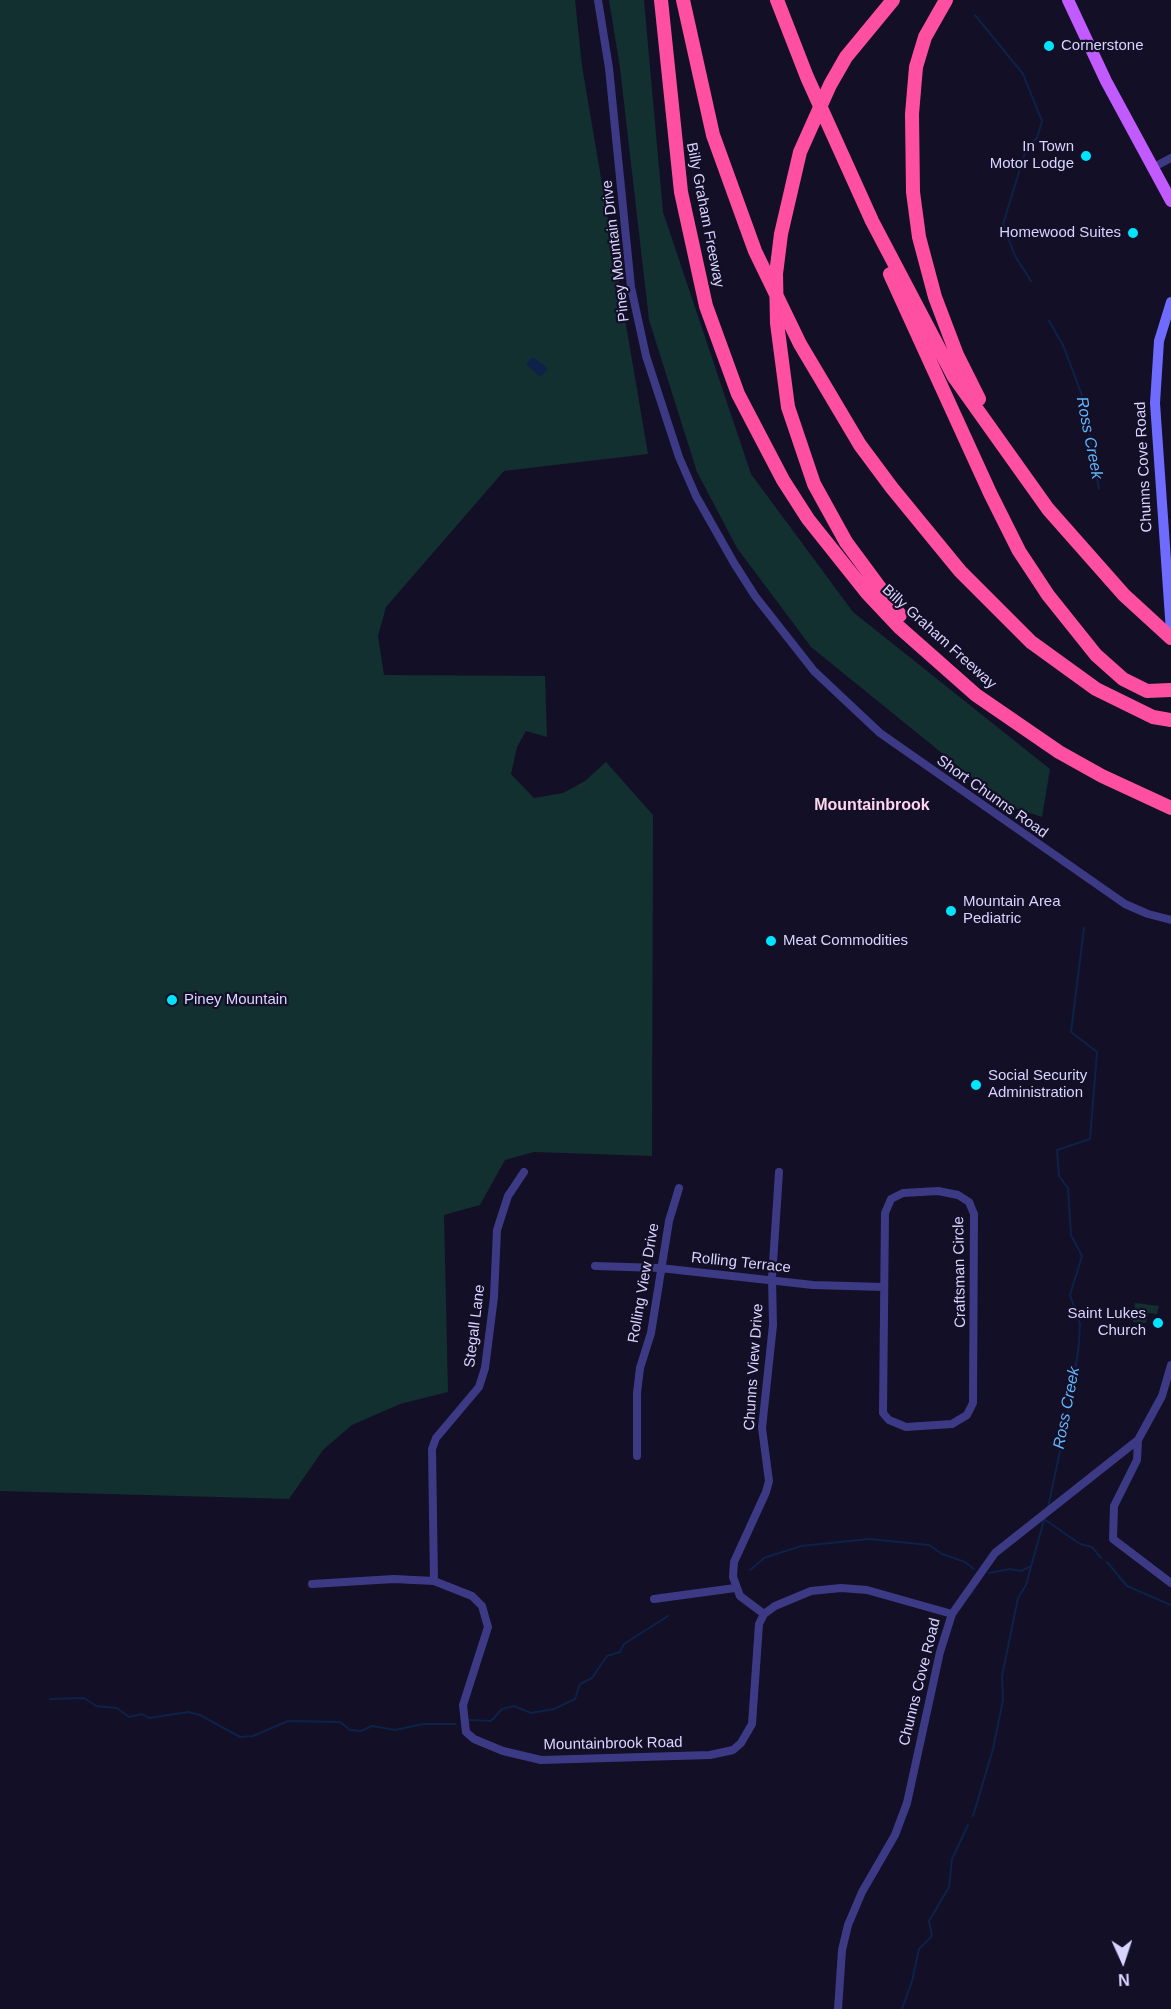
<!DOCTYPE html>
<style>
body{margin:0}
#map{position:relative;width:1171px;height:2009px;overflow:hidden;background:#130f26;font-family:Arial,sans-serif}
canvas{display:block}
.north{position:absolute;left:1093px;top:1931px;width:60px;height:60px;-webkit-text-stroke:4px #130f26;paint-order:stroke;rotate:177deg;font-size:16px;font-weight:700;line-height:24px;text-align:center;color:#d9d4ff}
.north::after{content:'';display:block;margin:auto;width:21px;height:27px;background:#d9d4ff;clip-path:polygon(50% 0,100% 100%,50% 72%,0 100%)}
</style>
<div id="map">
<canvas width="1171" height="2009"></canvas>
<div class="north">N</div>
</div>
<script>
const c = document.querySelector('canvas').getContext('2d');
c.lineJoin = 'round';
function fill(path, color) {
  c.fillStyle = color;
  c.fill(path, 'evenodd');
}
function poly(rows) {
  const path = new Path2D();
  for (const r of rows) {
    path.moveTo(r[0], r[1]);
    for (let i = 2; i < r.length; i += 2) path.lineTo(r[i], r[i + 1]);
  }
  return path;
}
function trace(path, color, width, dash) {
  c.strokeStyle = color;
  c.lineWidth = width;
  c.lineCap = dash ? 'butt' : 'round';
  c.setLineDash(dash || []);
  c.stroke(path);
}
function label(font, color, halo, rows, align = 'center') {
  c.font = font + ' Arial,sans-serif';
  c.lineWidth = 4.5;
  c.setLineDash([]);
  c.textBaseline = 'middle';
  c.strokeStyle = halo;
  c.fillStyle = color;
  for (const [text, x, y, turn = 0] of rows) {
    c.save();
    c.translate(x, y);
    c.rotate((+turn || 0) * Math.PI / 180);
    c.textAlign = isNaN(turn) ? turn : align;
    if (halo) c.strokeText(text, 0, 0);
    c.fillText(text, 0, 0);
    c.restore();
  }
}
fill(poly([
 [0,0,575,0,582,66,648,454,504,471,386,607,378,636,384,675,545,676,547,737,526,731,517,747,511,774,534,798,563,793,585,781,606,762,653,815,652,1156,534,1152,505,1160,480,1205,444,1215,448,1392,400,1404,352,1425,323,1450,289,1499,0,1491],
 [609,0,644,0,663,212,751,474,853,612,1050,769,1042,817,1006,805,811,647,737,548,697,472,649,320,620,68],
 [1135,1303,1159,1306,1157,1314,1148,1313,1146,1323,1133,1322]
]), '#12302f');
fill(poly([
 [533,357,546,367,547,370,540,377,526,364]
]), '#0c2248');
trace(poly([
 [975,15,1023,74,1042,121,1037,138,1027,146,1003,224,1015,256,1031,281],
 [1049,321,1063,345,1083,398,1099,489],
 [1048,1508,1072,1394,1079,1343,1080,1324,1070,1295,1082,1256,1071,1235,1068,1188,1059,1176,1057,1150,1090,1139,1097,1052,1071,1032,1084,928],
 [1044,1519,1080,1544,1092,1547,1101,1558],
 [1107,1562,1127,1586,1171,1605],
 [750,1570,764,1558,801,1546,869,1539,929,1545,942,1554,965,1562,974,1569],
 [989,1573,1010,1569,1021,1571,1031,1566],
 [50,1699,84,1698,96,1706,117,1708,129,1717,142,1714,149,1718,188,1712,200,1715,240,1737,253,1736,288,1721,340,1722,350,1730,361,1731,372,1726,395,1730,423,1724,455,1724],
 [470,1720,491,1721,502,1709,514,1706,531,1713,554,1709,575,1699,580,1684,592,1678,607,1656,620,1652,624,1644,668,1616],
 [973,1816,993,1749,1003,1700,1002,1676,1018,1598,1026,1585,1045,1516],
 [902,2009,912,1981,919,1949,932,1936,929,1921,949,1887,952,1859,968,1825]
]), '#0c2248', 2);
trace(poly([
 [598,0,609,68,631,287,646,356,679,457,696,496,734,563,755,596,814,671,880,733,1125,904,1148,914,1171,920],
 [1152,168,1171,158],
 [938,1191,958,1195,969,1202,974,1214,973,1403,967,1415,952,1424,906,1427,889,1420,883,1413,885,1213,891,1199,903,1193,938,1191],
 [595,1266,660,1268,813,1285,884,1287],
 [1138,1440,1137,1460,1114,1506,1113,1539,1171,1583],
 [637,1456,637,1393,640,1368,651,1333,669,1221,679,1188],
 [434,1581,432,1449,436,1438,479,1387,485,1368,494,1297,497,1230,508,1196,524,1172],
 [312,1584,394,1579,434,1581,472,1596,482,1606,488,1627,463,1705,466,1732,474,1739,503,1751,541,1760,710,1755,733,1750,741,1743,752,1724,759,1624,764,1614,775,1606,811,1591,841,1588,867,1590,952,1614],
 [654,1599,735,1588],
 [764,1614,740,1596,733,1577,734,1562,766,1492,769,1481,762,1428,773,1325,772,1278,779,1172],
 [838,2009,842,1950,848,1925,862,1892,895,1835,907,1803,940,1652,952,1614,995,1553,1138,1440,1162,1396,1171,1365]
]), '#3d3a85', 8);
trace(poly([
 [1171,302,1159,341,1155,403,1171,632]
]), '#6f6bff', 10);
trace(poly([
 [1068,0,1106,81,1171,201]
]), '#c25bff', 12);
trace(poly([
 [661,0,681,192,706,306,738,394,783,480,808,519,867,593,899,627,976,695,1059,752,1102,776,1171,808],
 [683,0,713,135,755,251,800,344,860,445,892,488,960,571,1031,642,1096,689,1153,717,1171,720],
 [777,0,807,77,872,221,954,377,1048,509,1124,595,1171,638],
 [893,0,846,57,830,85,800,152,781,234,776,274,777,323,788,407,814,484,846,542,900,615],
 [946,0,925,37,916,67,912,114,913,192,919,237,935,297,957,355,979,399],
 [890,274,990,493,1019,551,1048,595,1096,655,1123,679,1147,691,1171,690]
]), '#ff4fa3', 14);
for (const [x, y, r, color] of [
 [1049,46,6,"#00e5ff"],
 [1086,156,6,"#00e5ff"],
 [1133,233,6,"#00e5ff"],
 [951,911,6,"#00e5ff"],
 [771,941,6,"#00e5ff"],
 [172,1000,6,"#00e5ff"],
 [976,1085,6,"#00e5ff"],
 [1158,1323,6,"#00e5ff"]
]) {
  const dot = new Path2D();
  dot.arc(x, y, r, 0, 2 * Math.PI);
  c.fillStyle = color;
  c.fill(dot);
  trace(dot, '#130f26', 2);
}
label('15px', '#d9d4ff', '#130f26', [
 ["Cornerstone",1061,46],
 ["In Town",1074,147,"right"],
 ["Motor Lodge",1074,164,"right"],
 ["Homewood Suites",1121,233,"right"],
 ["Mountain Area",963,902],
 ["Pediatric",963,919],
 ["Meat Commodities",783,941],
 ["Piney Mountain",184,1000],
 ["Social Security",988,1076],
 ["Administration",988,1093],
 ["Saint Lukes",1146,1314,"right"],
 ["Church",1146,1331,"right"]
], 'left');
label('15px', '#d9d4ff', '#130f26', [
 ["Billy Graham Freeway",705,215,79],
 ["Piney Mountain Drive",616,251,-97],
 ["Chunns Cove Road",1144,467,-93],
 ["Billy Graham Freeway",939,637,42],
 ["Short Chunns Road",992,797,35],
 ["Rolling Terrace",741,1263,6],
 ["Craftsman Circle",960,1272,-91],
 ["Rolling View Drive",644,1283,-80],
 ["Stegall Lane",475,1326,-83],
 ["Chunns View Drive",754,1367,-86],
 ["Chunns Cove Road",920,1682,-76],
 ["Mountainbrook Road",613,1744,-1]
]);
label('italic 16px', '#62b6ff', '#130f26', [
 ["Ross Creek",1089,438,79],
 ["Ross Creek",1067,1408,-79]
]);
label('bold 16px', '#ffd6f0', '#130f26', [
 ["Mountainbrook",872,806]
]);
</script>
